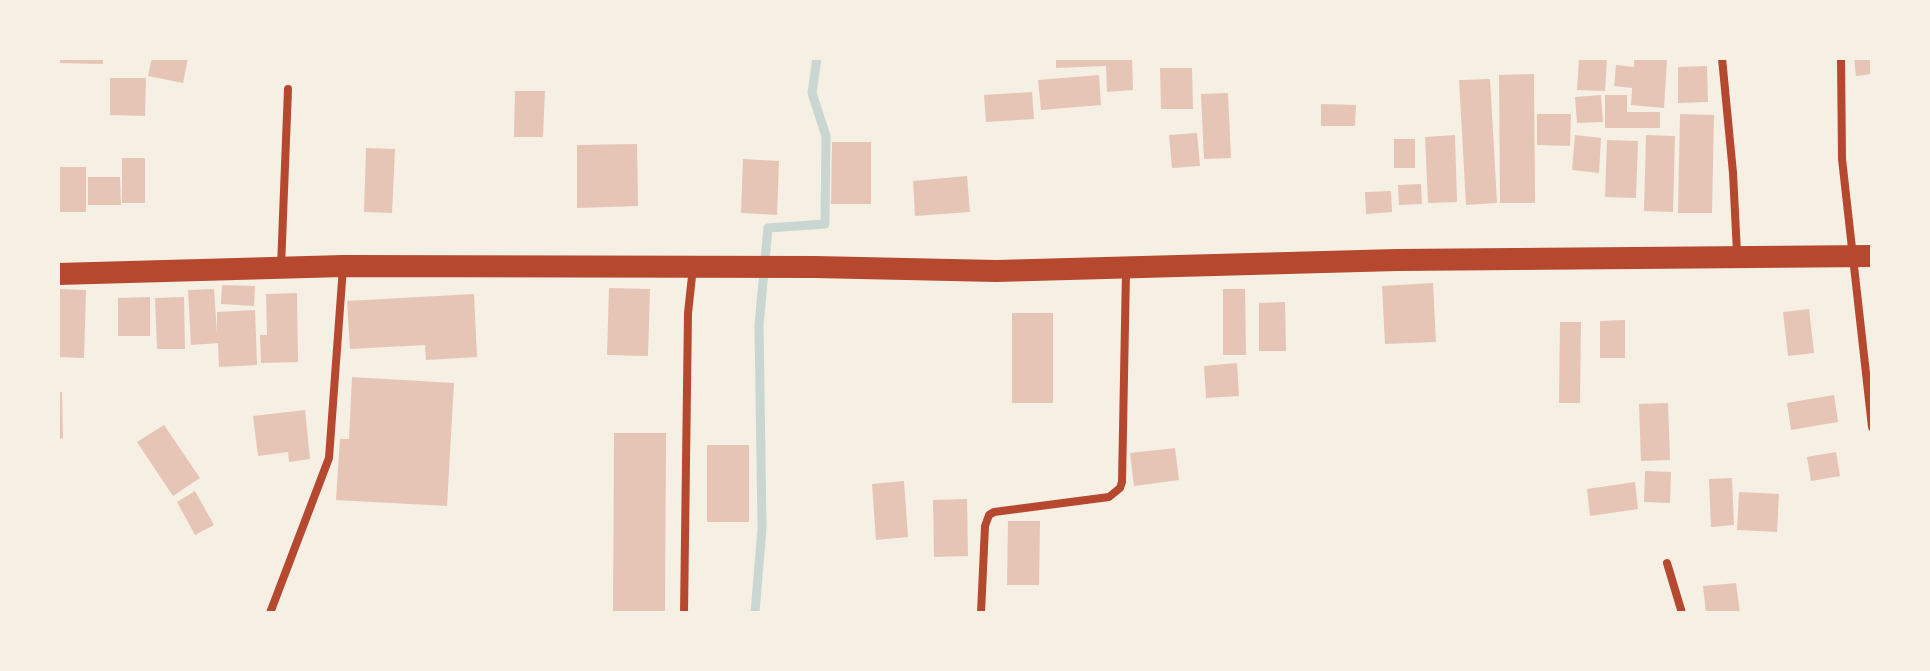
<!DOCTYPE html>
<style>
body{margin:0}
#map{position:relative;width:1930px;height:671px;overflow:hidden;background:#f6efe4;font-family:Karla,sans-serif}
canvas{display:block}
.frame{position:absolute;inset:0;border:60px solid #f6efe4;pointer-events:none}
</style>
<div id="map">
<canvas width="1930" height="671"></canvas>
<div class="frame"></div>
</div>
<script>
const c = document.querySelector('canvas').getContext('2d');
c.lineJoin = 'round';
function poly(rows) {
  const path = new Path2D();
  for (const r of rows) {
    path.moveTo(r[0], r[1]);
    for (let i = 2; i < r.length; i += 2) path.lineTo(r[i], r[i + 1]);
  }
  return path;
}
function trace(path, color, width, dash) {
  c.strokeStyle = color;
  c.lineWidth = width;
  c.lineCap = dash ? 'butt' : 'round';
  c.setLineDash(dash || []);
  c.stroke(path);
}
function fill(path, color) {
  c.fillStyle = color;
  c.fill(path, 'evenodd');
}
trace(poly([
 [755,613,762,528,759,325,768,228,825,224,826,136,812,93,817,58]
]), '#c9d6d2', 9);
fill(poly([
 [58,58,103,58,103,64,58,63],
 [152,58,188,58,183,83,148,76],
 [1056,58,1132,58,1133,90,1107,92,1106,66,1056,68],
 [1579,58,1607,58,1605,91,1577,90],
 [1634,58,1667,60,1664,108,1631,105,1632,88,1614,86,1616,65,1634,67],
 [1854,58,1872,58,1872,74,1856,76],
 [1707,66,1708,102,1678,103,1678,67],
 [1160,68,1192,68,1193,109,1161,109],
 [1534,74,1535,203,1500,203,1499,75],
 [1099,75,1101,105,1041,110,1038,80],
 [110,78,146,78,145,116,110,115],
 [1490,79,1497,203,1466,205,1459,80],
 [515,91,545,91,543,137,514,137],
 [1032,92,1034,119,986,122,984,95],
 [1228,93,1231,158,1204,159,1201,94],
 [1601,95,1603,122,1577,123,1575,97],
 [1605,95,1627,95,1627,112,1660,112,1660,128,1605,128],
 [1321,104,1356,105,1355,126,1321,126],
 [1537,114,1571,114,1570,146,1537,145],
 [1680,114,1714,115,1712,213,1678,213],
 [1197,133,1200,166,1172,168,1169,135],
 [1455,135,1457,202,1428,203,1425,137],
 [1575,135,1601,138,1599,173,1572,170],
 [1646,135,1675,136,1673,212,1644,211],
 [1394,139,1415,139,1415,168,1394,168],
 [1607,140,1638,141,1636,198,1605,197],
 [832,142,871,142,871,204,831,204],
 [637,144,638,206,577,208,577,145],
 [366,148,395,149,392,213,364,212],
 [122,158,145,158,145,203,122,203],
 [743,159,779,161,777,215,741,213],
 [58,167,86,167,86,212,58,212],
 [967,176,970,212,915,216,913,181],
 [88,177,120,177,121,205,88,205],
 [1421,184,1422,204,1399,205,1398,185],
 [1391,191,1392,212,1366,214,1365,192],
 [1433,283,1436,342,1385,344,1382,286],
 [222,285,255,286,254,306,221,304],
 [609,288,650,289,648,356,607,355],
 [58,289,86,290,84,358,58,357],
 [214,289,217,334,217,312,255,310,257,365,219,367,218,343,191,345,188,290],
 [1223,289,1245,289,1246,355,1223,355],
 [297,293,298,362,261,363,260,335,267,335,266,294],
 [474,294,477,357,426,360,425,345,350,349,347,301],
 [150,297,150,336,118,336,118,298],
 [184,297,185,349,157,349,155,298],
 [1285,302,1286,351,1259,351,1259,303],
 [1809,309,1814,353,1788,356,1783,312],
 [1012,313,1053,313,1053,403,1012,403],
 [1625,320,1625,358,1600,358,1600,321],
 [1560,322,1581,322,1580,403,1559,403],
 [1237,363,1239,396,1206,398,1204,366],
 [352,377,454,383,447,506,336,500,340,439,349,439],
 [58,392,62,392,63,438,58,439],
 [1834,395,1838,422,1791,430,1787,403],
 [1668,403,1670,460,1641,461,1639,404],
 [305,410,310,459,289,462,288,452,258,456,253,416],
 [164,425,200,478,173,496,137,442],
 [614,433,666,433,665,613,613,613],
 [707,445,749,445,749,522,707,522],
 [1175,448,1179,480,1134,486,1130,453],
 [1836,452,1840,476,1811,481,1807,457],
 [1645,471,1671,472,1670,503,1644,502],
 [1732,478,1734,525,1711,527,1709,479],
 [904,481,908,537,876,540,872,484],
 [1635,482,1638,509,1590,516,1587,489],
 [195,491,214,525,195,535,177,502],
 [1739,492,1779,494,1777,532,1737,530],
 [967,499,968,556,934,557,933,500],
 [1008,521,1040,521,1039,585,1007,585],
 [1736,583,1740,613,1706,613,1703,586]
]), '#e6c5b7');
trace(poly([
 [1722,58,1733,173,1737,253],
 [1841,58,1842,159,1872,427],
 [281,267,288,89],
 [1667,563,1682,613],
 [270,613,329,458,343,267],
 [684,613,688,313,693,267],
 [981,613,985,526,989,515,994,512,1109,497,1120,488,1122,482,1126,271]
]), '#b5482f', 8);
trace(poly([
 [58,274,343,266,815,267,996,271,1397,260,1872,256]
]), '#b5482f', 22);
</script>
